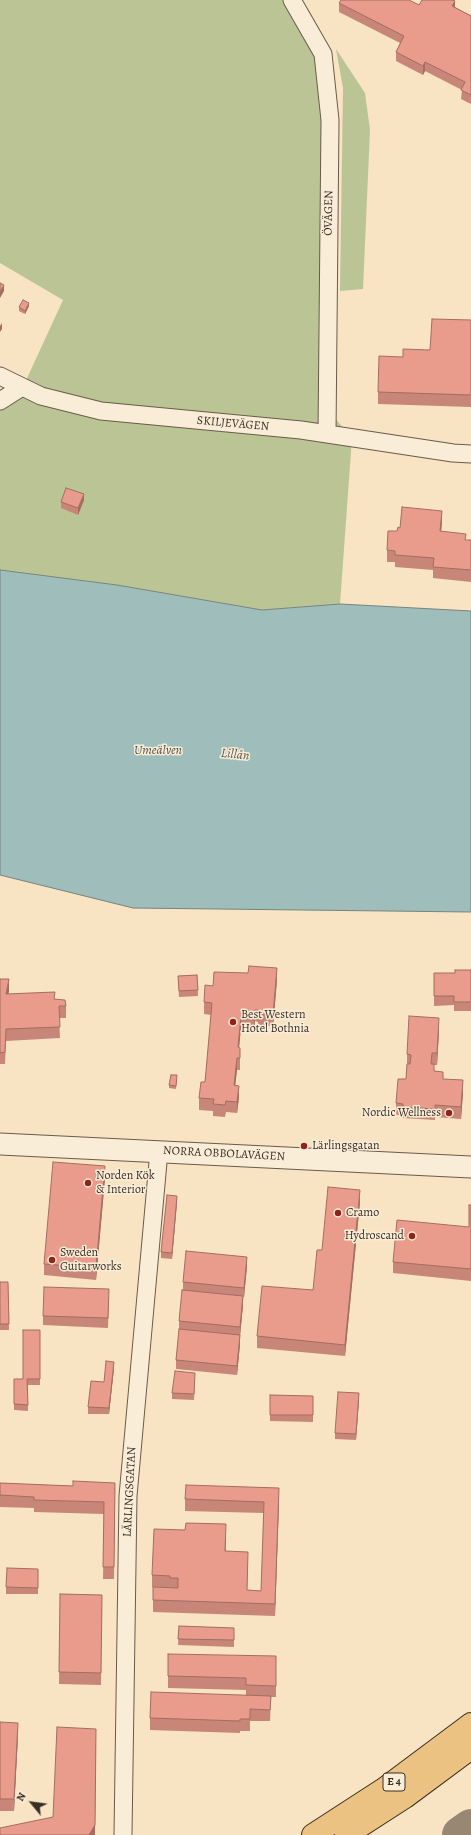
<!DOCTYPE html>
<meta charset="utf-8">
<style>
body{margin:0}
#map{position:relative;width:471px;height:1835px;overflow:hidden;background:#f8e3c3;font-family:Alegreya,serif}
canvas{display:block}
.north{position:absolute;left:12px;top:1783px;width:40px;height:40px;-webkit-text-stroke:3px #faedd8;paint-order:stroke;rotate:299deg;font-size:11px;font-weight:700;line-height:16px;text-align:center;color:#392e23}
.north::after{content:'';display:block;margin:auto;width:14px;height:18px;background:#392e23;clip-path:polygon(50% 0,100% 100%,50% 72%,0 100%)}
</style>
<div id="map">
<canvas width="471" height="1835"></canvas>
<div class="north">N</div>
</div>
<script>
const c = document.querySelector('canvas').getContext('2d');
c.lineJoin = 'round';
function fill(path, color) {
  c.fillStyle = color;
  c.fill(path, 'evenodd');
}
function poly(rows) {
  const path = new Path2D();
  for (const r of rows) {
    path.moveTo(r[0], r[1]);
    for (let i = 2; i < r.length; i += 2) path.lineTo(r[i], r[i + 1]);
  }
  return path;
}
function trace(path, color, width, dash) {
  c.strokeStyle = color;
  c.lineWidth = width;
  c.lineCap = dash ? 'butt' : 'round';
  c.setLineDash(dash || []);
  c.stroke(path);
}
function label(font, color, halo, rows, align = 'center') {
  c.font = font + ' Alegreya,serif';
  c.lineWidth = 3;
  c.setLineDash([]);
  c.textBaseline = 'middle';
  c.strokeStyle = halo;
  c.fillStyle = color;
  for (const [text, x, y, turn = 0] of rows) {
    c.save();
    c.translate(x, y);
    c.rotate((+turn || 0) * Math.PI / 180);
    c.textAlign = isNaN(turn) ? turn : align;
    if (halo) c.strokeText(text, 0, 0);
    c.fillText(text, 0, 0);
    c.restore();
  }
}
fill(poly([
 [0,0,290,0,323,54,327,409,352,438,340,604,262,610,117,585,0,570,0,401,23,387,63,300,0,263],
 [336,49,365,93,370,130,363,289,340,291,343,88]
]), '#bbc495');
const water = poly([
 [0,570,117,585,262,610,340,604,471,611,471,912,133,908,0,875,0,570]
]);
fill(water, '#9fbdbb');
trace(water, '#76847e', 1);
trace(poly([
 [461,1835,471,1828]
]), '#988873', 38);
const minor = poly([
 [292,0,323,54,330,120,327,434],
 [0,376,41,396,101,411,301,430,453,453,471,454],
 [0,401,22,387],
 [123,1835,128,1496,159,1151]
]);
const tertiary = poly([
 [0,1144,471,1167]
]);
const trunk = poly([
 [313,1835,384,1789,471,1724],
 [346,1835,405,1797,471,1748]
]);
trace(minor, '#695b4b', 19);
trace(tertiary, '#695b4b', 23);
trace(trunk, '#392e23', 24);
trace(minor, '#faedd8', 17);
trace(tertiary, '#faedd8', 21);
trace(trunk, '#ecc282', 22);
fill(poly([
 [339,3,419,5,455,7,471,16,471,104,461,99,462,90,425,71,423,75,396,61,396,52,400,43,339,12],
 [29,306,25,314,19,311,19,307],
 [471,320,471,407,378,404,378,392,430,350],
 [84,500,78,515,61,508,61,502],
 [442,522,441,531,466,540,471,540,471,582,433,578,433,570,395,567,395,562,387,562,387,550,397,531,400,528],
 [471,970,471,1011,454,1011,454,1005,434,1006,434,973,455,973],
 [197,975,198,996,179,997,178,976],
 [0,979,9,991,8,994,55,999,66,1006,66,1018,59,1018,60,1038,6,1041,5,1064,0,1064],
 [277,980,273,1026,258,1025,258,1022,255,1021,254,1028,241,1027,239,1047,240,1059,240,1070,237,1070,235,1085,239,1097,237,1113,226,1112,225,1117,213,1116,213,1111,199,1110,199,1098,205,1082,211,1015,204,1014,204,1002],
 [439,1030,437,1065,434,1065,434,1071,443,1079,463,1092,461,1119,435,1117,435,1120,403,1118,403,1115,396,1115,396,1103,406,1079,407,1066,407,1054],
 [177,1078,176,1089,169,1088,169,1085],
 [105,1178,96,1280,44,1275,44,1264],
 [177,1202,172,1259,161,1258,161,1252],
 [360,1202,345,1356,257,1348,257,1336,313,1290],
 [471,1205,471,1281,393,1273,393,1262,469,1227],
 [247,1266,244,1297,243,1297,243,1305,240,1336,240,1344,237,1375,176,1369,176,1360,179,1329,179,1321,183,1290,183,1282],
 [0,1282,8,1282,9,1330,0,1330],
 [109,1299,108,1328,43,1325,43,1316],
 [40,1330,40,1385,28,1385,28,1411,14,1410,14,1379,23,1379],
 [114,1368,109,1414,88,1414,88,1407,104,1382],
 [195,1379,194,1400,172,1399,172,1393],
 [270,1395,313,1396,313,1422,270,1421],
 [359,1399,356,1440,335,1439,335,1433],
 [0,1483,73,1486,115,1483,114,1579,103,1579,104,1514,34,1512,34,1508,0,1507],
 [185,1499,279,1500,275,1616,153,1612,153,1600,170,1588,152,1587,152,1575,226,1536,226,1551,248,1563,247,1590,261,1591,264,1513,185,1511],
 [38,1569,38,1594,6,1594,6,1587],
 [60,1594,102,1595,101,1685,59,1684],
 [179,1626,234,1628,234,1647,178,1645],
 [276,1656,276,1697,271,1697,270,1721,250,1721,250,1731,240,1731,240,1733,150,1730,150,1718,246,1695,246,1690,168,1688,168,1676],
 [0,1722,18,1735,14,1811,0,1811]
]), '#c88678');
fill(poly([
 [455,1,455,10,452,6],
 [425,62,425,71,423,75,423,66],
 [4,285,4,291,0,298,0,292],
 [29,303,29,306,25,314,25,311],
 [2,323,2,329,0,332,0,326],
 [84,494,84,500,78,515,78,508],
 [442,511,442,522,440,543,440,531],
 [277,968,277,980,273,1026,273,1015],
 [9,979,9,991,6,1006,6,994],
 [255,1010,255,1021,254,1028,254,1017],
 [241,1016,241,1027,238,1059,238,1047],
 [439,1018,439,1030,437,1065,437,1053],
 [237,1058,237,1070,234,1097,234,1085],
 [463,1080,463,1092,461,1119,461,1107],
 [239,1086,239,1097,237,1113,237,1102],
 [105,1166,105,1178,96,1280,96,1268],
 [360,1190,360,1202,345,1356,345,1345],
 [177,1196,177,1202,172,1259,172,1253],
 [247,1257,247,1266,244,1297,244,1288],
 [243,1296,243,1305,240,1336,240,1327],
 [240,1335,240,1344,237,1375,237,1366],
 [114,1362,114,1368,109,1414,109,1408],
 [359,1393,359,1399,356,1440,356,1434],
 [279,1488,279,1500,275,1616,275,1604],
 [18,1723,18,1735,14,1811,14,1799],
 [96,1729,95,1835,89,1835]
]), '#a36d61');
const building = poly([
 [341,0,409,0,419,5,422,0,452,0,455,1,452,6,471,16,471,95,461,90,465,82,425,62,423,66,396,52,404,36,339,3,341,0],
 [0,283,4,285,0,292,0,283],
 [23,300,29,303,25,311,19,307,23,300],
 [432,319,471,320,471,395,378,392,379,356,403,357,403,349,430,350,432,319],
 [66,488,84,494,78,508,61,502,66,488],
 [402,507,442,511,440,531,466,534,465,540,471,540,471,570,433,567,434,558,395,555,395,551,387,550,388,531,397,531,398,527,400,528,402,507],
 [249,966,277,968,273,1015,258,1014,258,1010,255,1010,254,1017,241,1016,238,1047,240,1048,240,1058,237,1058,234,1085,239,1086,237,1102,226,1101,225,1105,213,1104,214,1099,199,1098,201,1082,205,1082,212,1003,204,1002,205,985,213,986,214,972,248,973,249,966],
 [455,970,471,970,471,1002,454,1002,454,996,434,996,434,973,455,973,455,970],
 [197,975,198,990,179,991,178,976,197,975],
 [0,979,9,979,6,994,55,992,54,999,65,1000,66,1006,59,1006,60,1027,6,1029,5,1052,0,1053,0,979],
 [409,1016,439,1018,437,1053,432,1053,431,1064,434,1064,434,1071,443,1072,443,1079,463,1080,461,1107,435,1105,435,1109,403,1107,403,1104,396,1103,398,1079,406,1079,407,1064,410,1064,411,1055,407,1054,409,1016],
 [171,1075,177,1075,176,1086,169,1085,171,1075],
 [53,1162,105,1166,96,1268,44,1264,53,1162],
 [328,1187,360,1190,345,1345,257,1336,262,1286,313,1290,317,1250,322,1250,328,1187],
 [167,1195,177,1196,172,1253,161,1252,167,1195],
 [469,1205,471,1205,471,1269,393,1262,397,1220,469,1227,469,1205],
 [186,1251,247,1257,244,1288,183,1282,186,1251],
 [0,1282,8,1282,9,1324,0,1324,0,1282],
 [44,1287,109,1289,108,1318,43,1316,44,1287],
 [182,1290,243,1296,240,1327,179,1321,182,1290],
 [179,1329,240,1335,237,1366,176,1360,179,1329],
 [23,1330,40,1330,40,1379,27,1379,28,1405,14,1404,14,1379,23,1379,23,1330],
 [106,1361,114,1362,109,1408,88,1407,91,1381,104,1382,106,1361],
 [175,1371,195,1373,194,1394,172,1393,175,1371],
 [338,1392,359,1393,356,1434,335,1433,338,1392],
 [270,1395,313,1396,313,1415,270,1415,270,1395],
 [73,1481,115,1483,114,1567,103,1567,104,1502,34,1500,34,1497,0,1495,0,1483,73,1486,73,1481],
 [186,1485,279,1488,275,1604,153,1600,153,1587,178,1588,178,1578,170,1578,170,1576,152,1575,154,1529,185,1530,186,1523,226,1524,225,1551,248,1552,247,1590,261,1591,264,1502,185,1499,186,1485],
 [7,1568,38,1569,38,1588,6,1587,7,1568],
 [60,1594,102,1595,101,1673,59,1672,60,1594],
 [179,1626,234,1628,234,1640,178,1639,179,1626],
 [168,1654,276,1656,276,1686,246,1685,246,1678,168,1676,168,1654],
 [151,1692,271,1696,270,1710,250,1709,250,1719,240,1719,240,1721,150,1718,151,1692],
 [0,1722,18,1723,14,1799,0,1799,0,1722],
 [57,1727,96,1729,95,1825,89,1835,0,1835,0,1828,53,1817,57,1727]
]);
fill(building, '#e99c8b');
trace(building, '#a36d61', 1);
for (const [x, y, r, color] of [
 [233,1022,4,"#8f2418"],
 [449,1113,4,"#8f2418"],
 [304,1146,4,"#8f2418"],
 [88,1183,4,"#8f2418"],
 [338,1213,4,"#8f2418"],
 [412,1236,4,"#8f2418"],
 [52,1260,4,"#8f2418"]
]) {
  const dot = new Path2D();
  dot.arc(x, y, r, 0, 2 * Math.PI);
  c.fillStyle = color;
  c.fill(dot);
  trace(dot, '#faedd8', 1.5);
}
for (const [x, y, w] of [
 [394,1782,22]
]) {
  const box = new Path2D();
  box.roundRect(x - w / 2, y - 9, w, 18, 3);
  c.fillStyle = '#faedd8';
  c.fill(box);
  trace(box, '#392e23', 1);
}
label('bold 11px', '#392e23', null, [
 ["E 4",394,1782]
]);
label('12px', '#392e23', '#faedd8', [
 ["ÖVÄGEN",329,213,-89],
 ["SKILJEVÄGEN",233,424,5],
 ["NORRA OBBOLAVÄGEN",224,1154,3],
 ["LÄRLINGSGATAN",130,1492,-87]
]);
label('12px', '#392e23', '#faedd8', [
 ["Best Western",241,1015],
 ["Hotel Bothnia",241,1029],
 ["Nordic Wellness",441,1113,"right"],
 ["Lärlingsgatan",312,1146],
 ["Norden Kök",96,1176],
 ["& Interior",96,1190],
 ["Cramo",346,1213],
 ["Hydroscand",404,1236,"right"],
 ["Sweden",60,1253],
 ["Guitarworks",60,1267]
], 'left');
label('italic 13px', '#525249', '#faedd8', [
 ["Umeälven",158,751],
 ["Lillån",235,755,6]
]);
</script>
